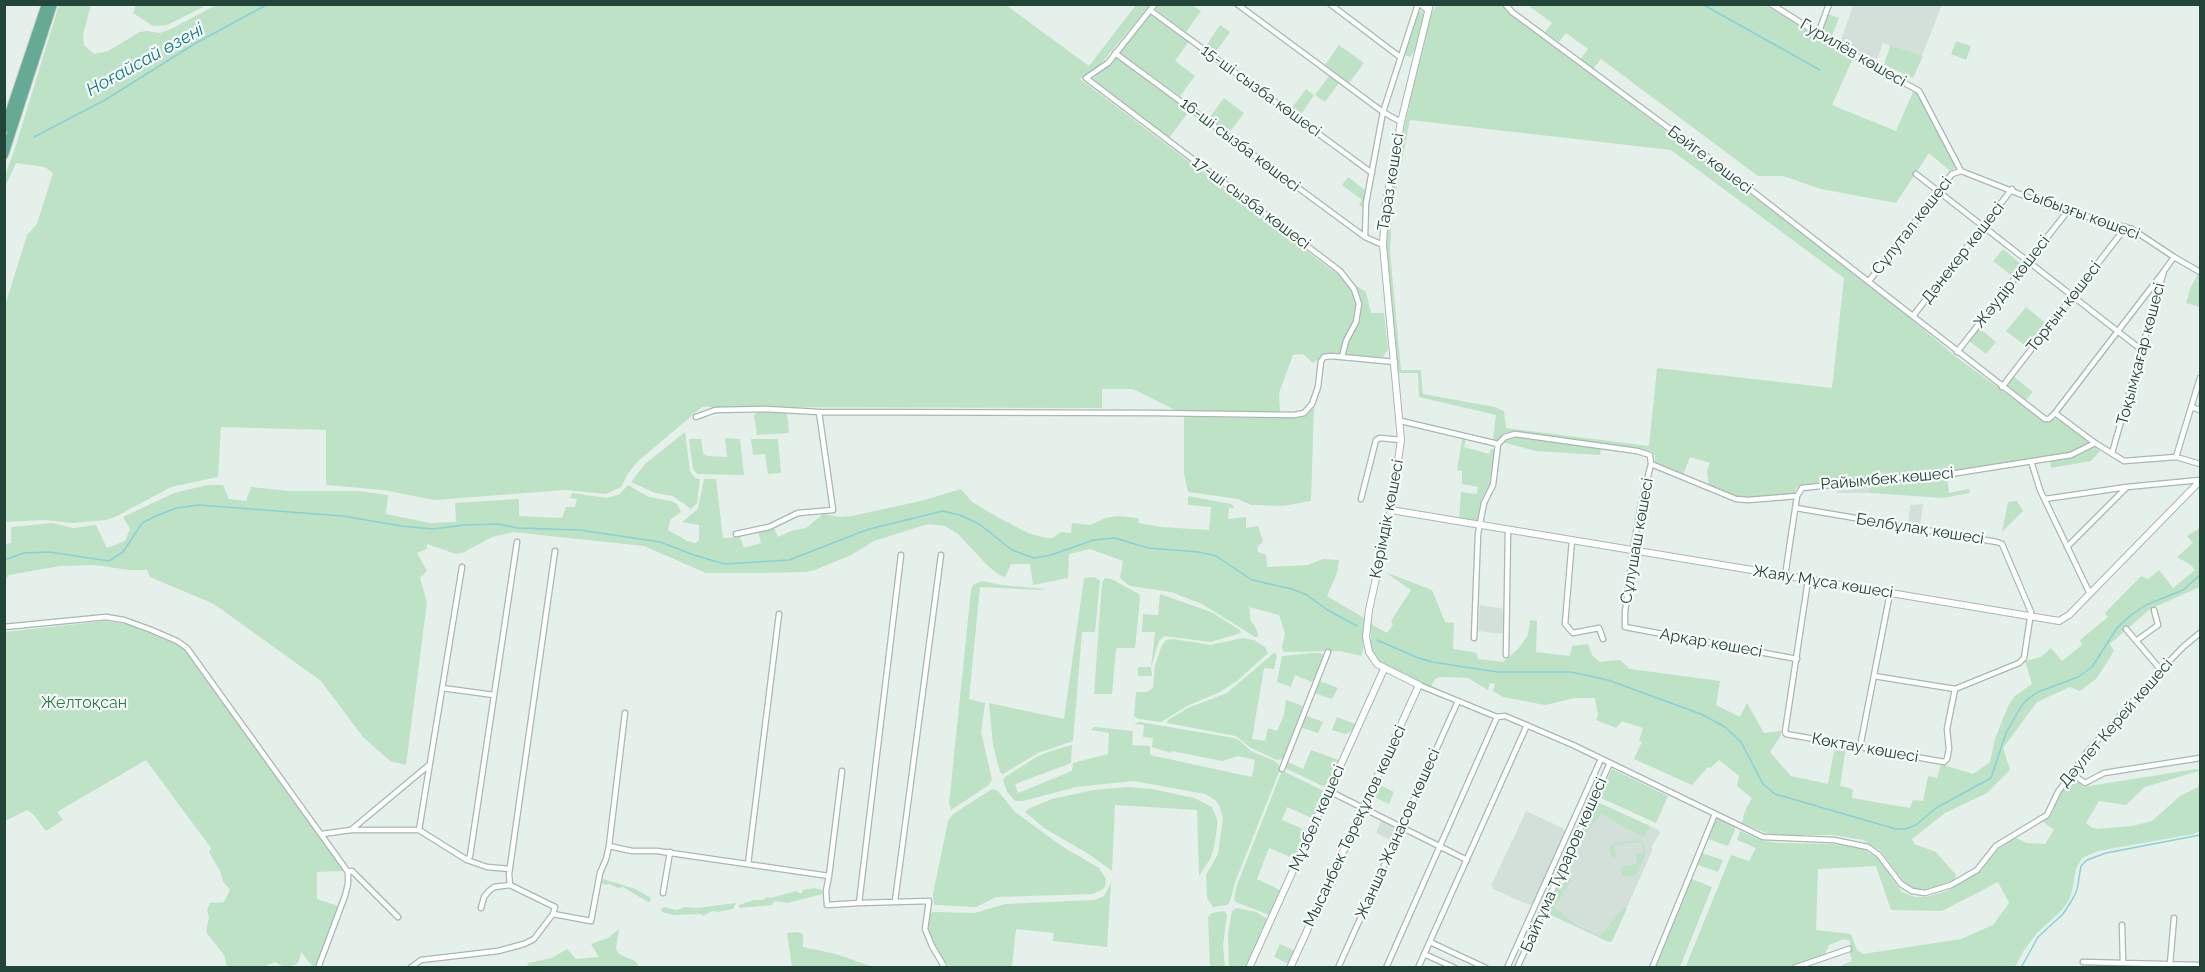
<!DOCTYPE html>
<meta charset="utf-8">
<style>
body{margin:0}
#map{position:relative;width:2205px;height:972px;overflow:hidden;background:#e5f0ea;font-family:Raleway,sans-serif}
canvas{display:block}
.frame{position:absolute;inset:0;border:6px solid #224439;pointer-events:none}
</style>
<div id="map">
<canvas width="2205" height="972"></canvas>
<div class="frame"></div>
</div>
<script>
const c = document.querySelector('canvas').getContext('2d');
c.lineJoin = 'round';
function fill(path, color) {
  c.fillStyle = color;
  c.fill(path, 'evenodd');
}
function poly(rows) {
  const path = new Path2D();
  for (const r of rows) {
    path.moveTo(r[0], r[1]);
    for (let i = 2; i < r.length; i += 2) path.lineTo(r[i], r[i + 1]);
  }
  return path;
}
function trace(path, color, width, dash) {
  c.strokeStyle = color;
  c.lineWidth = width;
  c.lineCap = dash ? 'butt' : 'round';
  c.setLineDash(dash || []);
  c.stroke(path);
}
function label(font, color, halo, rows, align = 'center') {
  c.font = font + ' Raleway,sans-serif';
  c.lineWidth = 4.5;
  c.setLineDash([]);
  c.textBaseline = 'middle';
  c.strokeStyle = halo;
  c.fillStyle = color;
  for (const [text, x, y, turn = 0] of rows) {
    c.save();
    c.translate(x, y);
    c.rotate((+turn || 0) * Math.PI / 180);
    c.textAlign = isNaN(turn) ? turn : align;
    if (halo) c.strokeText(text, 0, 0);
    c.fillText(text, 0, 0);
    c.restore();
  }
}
fill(poly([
 [1853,5,1942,5,1913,78,1885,65,1885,61,1890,46,1883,43,1878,58,1874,59,1840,43],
 [1870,485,1869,493,1837,493,1837,487],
 [1923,504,1920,526,1908,524,1910,505],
 [1480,605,1505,609,1503,634,1478,631],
 [1599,803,1659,830,1660,833,1652,846,1652,851,1612,941,1609,942,1549,914,1548,911,1561,880,1570,878,1568,864,1595,804],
 [1526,811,1563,828,1565,832,1533,904,1529,905,1493,889,1491,886],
 [1381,821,1398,830,1392,841,1376,833]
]), '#d3e0d9');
fill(poly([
 [59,5,91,5,83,34,84,45,94,54,108,51,140,32,147,31,160,33,171,29,216,5,1006,5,1089,66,1136,5,1150,5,1099,66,1080,79,1329,268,1366,292,1371,313,1384,313,1388,350,1382,358,1327,353,1313,363,1303,354,1293,355,1279,393,1280,412,1175,410,1133,389,1102,389,1102,408,702,407,637,462,627,475,621,487,606,494,565,490,434,500,384,490,326,485,326,430,221,427,218,477,171,487,115,517,106,520,73,523,44,520,5,522,5,306,27,235,37,224,53,173,45,167,16,163,5,187,5,176,16,145],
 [136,5,136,4,207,5,167,25,153,26,133,13],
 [1159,5,1192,5,1201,11,1186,32,1155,9],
 [1436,5,1503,5,1508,12,1867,282,1955,356,2041,419,2046,421,2059,418,2090,443,2067,454,1932,474,1909,473,1801,485,1796,488,1794,495,1740,499,1709,488,1707,470,1710,463,1690,457,1683,475,1655,462,1655,455,1651,451,1516,431,1505,434,1496,442,1493,439,1496,415,1419,397,1418,373,1398,373,1387,260,1386,223,1392,187,1413,87,1431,15],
 [1410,120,1671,150,1844,278,1832,388,1657,368,1649,446,1506,428,1504,411,1495,407,1423,394,1421,370,1401,370,1390,252,1392,210],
 [1528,5,1765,5,1853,58,1832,105,1896,131,1913,92,1916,91,1953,162,1955,168,1950,171,1929,153,1896,203,1821,189,1783,176,1758,176,1601,59,1593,69,1580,60,1588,49,1566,33,1559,42,1545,32,1552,23],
 [1420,11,1424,13,1415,50,1410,57,1404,55,1417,13],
 [1151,14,1189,41,1175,61,1195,76,1180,96,1119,52],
 [1828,14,1839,18,1831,38,1822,31],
 [1220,25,1230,32,1215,53,1206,46],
 [1956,41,1971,46,1966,60,1951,54],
 [1339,45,1364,63,1349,83,1325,65],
 [1891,46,1923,56,1913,78,1885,65,1885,61],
 [1115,56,1190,110,1169,138,1093,79],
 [1329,76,1339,83,1325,102,1315,95],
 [1306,89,1314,95,1300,116,1291,109],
 [1224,98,1244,113,1229,133,1209,118],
 [1348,177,1366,191,1363,208,1359,205,1362,200,1342,185],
 [2003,249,2021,264,2012,276,1993,261],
 [2198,274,2200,276,2200,307,2186,303,2190,289],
 [2026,307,2047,324,2028,348,2006,331],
 [1979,328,1996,342,1986,354,1969,341],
 [2013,376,2033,392,2026,400,2007,385],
 [1314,407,1311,501,1283,506,1251,505,1238,499,1188,492,1184,473,1184,417,1291,418,1306,415],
 [759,411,787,413,789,433,757,435,754,415],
 [685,432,690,471,695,478,700,479,697,503,691,509,673,496,655,493,631,482,645,464],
 [1519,437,1601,449,1600,455,1536,451,1502,442,1508,438],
 [725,438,740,439,744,475,697,474,693,469,689,439,701,439,703,453,707,456,727,457],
 [1466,438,1464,447,1489,454,1491,449,1495,450,1489,487,1483,496,1477,522,1459,519,1461,492,1477,494,1478,487,1462,484,1462,471,1457,470,1462,440],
 [751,439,778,439,781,473,768,474,765,454,753,455],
 [2095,447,2100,451,2091,461,2051,468,2050,460,2077,456],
 [1920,477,1928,479,1947,478,1949,493,1969,489,1970,493,1942,498,1869,493,1870,485,1807,489],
 [704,479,716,479,723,538,740,537,744,548,761,543,758,532,774,528,778,537,791,531,806,528,823,514,840,517,852,516,921,501,961,489,972,502,999,518,1028,533,1046,538,1053,538,1061,532,1071,533,1072,523,1090,525,1106,518,1117,516,1138,518,1139,523,1161,527,1209,530,1211,507,1188,505,1188,496,1231,504,1235,508,1229,508,1228,519,1246,517,1246,528,1258,526,1263,541,1257,548,1258,552,1266,555,1267,567,1308,565,1323,559,1339,560,1337,573,1327,596,1364,618,1363,651,1361,656,1340,651,1284,652,1282,648,1285,633,1279,615,1249,607,1251,622,1255,626,1258,634,1257,637,1255,637,1202,604,1171,592,1130,586,1120,578,1123,561,1090,549,1069,554,1068,578,1033,585,1030,564,1011,564,1005,577,998,574,988,566,958,534,945,526,928,524,874,541,851,555,815,570,806,572,762,573,706,573,644,546,513,532,492,537,462,553,456,554,427,544,427,549,417,553,427,571,420,578,427,602,406,765,390,761,363,737,321,681,214,604,150,577,147,570,130,570,94,565,60,566,9,575,5,580,5,544,11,543,11,527,52,523,73,528,96,525,107,548,125,541,130,529,123,517,174,493,208,485,223,485,229,499,246,501,251,487,289,491,358,491,388,495,386,514,430,523,456,522,455,503,519,499,519,516,562,518,566,507,575,507,577,499,570,498,572,493,607,498,620,494,628,485,649,497,671,501,677,504,681,512,670,520,668,530,687,541,695,543,699,541,699,525,682,522,698,509],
 [2017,501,2023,511,2002,532,2008,502],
 [2200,528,2200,587,2150,609,2110,644,2114,651,2097,678,2080,691,2070,687,2037,702,2003,748,2010,770,1987,793,1945,813,1912,839,1914,844,1936,852,1956,875,1954,880,1926,890,1918,890,1906,884,1880,850,1863,840,1833,835,1781,835,1766,833,1742,823,1745,811,1752,798,1737,786,1739,776,1719,760,1710,768,1708,767,1692,785,1634,759,1642,742,1639,740,1643,728,1622,721,1616,728,1596,720,1598,715,1595,698,1575,698,1545,705,1503,697,1493,691,1495,684,1490,683,1488,690,1468,678,1440,677,1435,679,1431,687,1382,666,1373,655,1371,647,1371,624,1387,633,1393,625,1391,621,1411,590,1385,572,1432,590,1445,622,1454,623,1453,649,1473,652,1477,654,1478,659,1503,662,1518,649,1528,635,1530,620,1537,621,1536,652,1570,656,1572,646,1588,644,1592,655,1600,662,1620,660,1630,669,1720,681,1716,705,1740,717,1747,703,1764,733,1781,731,1781,735,1770,752,1791,776,1828,784,1835,746,1846,747,1840,786,1853,789,1852,798,1910,808,1913,800,1923,801,1928,776,1937,778,1941,764,1973,774,1990,762,1995,739,2008,706,2015,696,2032,684,2025,661,2041,657,2051,648,2062,661,2082,645,2080,640,2108,617,2105,613,2141,576,2148,579,2159,570,2173,588,2195,570,2191,565,2177,557,2193,543,2187,536],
 [1095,577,1100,581,1095,632,1082,632,1073,741,1038,753,1003,774,1000,772,993,745,989,703,1064,719,1084,578],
 [1105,578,1111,579,1139,594,1140,598,1135,648,1116,648,1112,694,1094,694,1102,583],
 [982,581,1001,585,1045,589,1040,590,980,587,969,699,985,703,981,732,992,779,989,785,951,810,949,804,971,590,973,585],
 [1160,594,1211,612,1240,630,1241,633,1211,642,1164,636,1159,641,1151,667,1152,676,1138,676,1138,667,1151,667,1155,632,1142,632,1143,614,1158,615],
 [105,621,130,625,185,648,344,871,317,872,317,899,338,906,316,967,313,967,301,952,300,958,297,964,291,966,282,966,275,962,263,967,227,967,224,955,206,932,209,917,207,910,210,903,224,902,230,890,223,881,220,871,209,852,211,848,146,760,57,812,63,820,46,831,33,814,27,810,5,821,5,632],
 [1242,638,1254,640,1265,647,1268,653,1237,681,1220,692,1187,706,1161,722,1139,719,1134,716,1136,692,1147,692,1153,688,1155,665,1162,645,1166,640,1173,639,1211,645],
 [1275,652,1277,656,1274,669,1264,668,1252,739,1265,741,1268,728,1277,731,1284,715,1286,700,1303,706,1283,759,1277,760,1251,748,1236,736,1167,723,1168,720,1188,708,1227,693],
 [1313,653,1321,653,1324,656,1312,682,1295,675,1291,687,1277,682,1282,656],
 [1320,681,1338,688,1332,699,1314,693],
 [1305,715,1323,722,1318,733,1300,727],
 [1337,717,1358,725,1354,730,1345,734,1332,730],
 [1139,722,1234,738,1239,740,1251,751,1275,761,1279,765,1279,772,1235,882,1230,902,1227,905,1213,907,1207,898,1206,875,1218,854,1223,818,1219,805,1215,800,1205,794,1134,781,1076,787,1023,801,1015,801,1007,792,1003,780,1005,777,1038,756,1051,751,1072,745,1071,763,1015,784,1018,793,1072,771,1073,763,1108,754,1109,733,1091,730,1094,727,1133,731,1132,745,1150,746,1150,755,1252,777,1255,760,1238,756,1222,761,1172,751,1171,753,1152,747,1153,738,1143,737,1144,725,1134,724],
 [1311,750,1341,761,1327,788,1285,768,1286,761,1303,769],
 [1612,769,1668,796,1656,823,1599,797],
 [2196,769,2200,770,2200,831,2194,834,2098,851,2082,858,2076,869,2072,891,2069,900,2062,910,2037,933,2024,950,2015,967,1838,967,1852,961,1849,951,1850,941,1844,939,1829,945,1824,956,1790,967,1686,966,1731,855,1749,861,1756,848,1737,840,1740,831,1763,841,1781,843,1833,844,1864,849,1878,859,1902,892,1915,897,1926,897,1947,891,1970,877,1982,870,1998,849,2016,838,2027,843,2045,844,2054,830,2042,821,2053,812,2058,795,2071,778,2075,778,2083,787],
 [2199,771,2200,781,2198,787,2180,796,2152,821,2132,826,2097,829,2091,827,2086,823,2099,801,2126,805,2145,787],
 [1876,866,1891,910,1942,911,1998,882,2009,903,1993,925,1961,939,1863,954,1857,950,1851,934,1816,930,1818,869],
 [1285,772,1326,792,1314,819,1287,807,1282,820,1308,831,1296,859,1269,848,1257,879,1282,891,1272,914,1269,915,1236,902,1234,899,1237,885,1281,773],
 [1378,784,1394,792,1389,804,1372,796],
 [1128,787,1152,789,1194,798,1212,807,1217,819,1217,827,1214,848,1210,859,1199,876,1197,810,1115,805,1112,871,1089,854,1047,830,1025,812,1028,809,1052,799,1093,790],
 [992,789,997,790,1015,812,1063,847,1099,868,1106,879,1105,887,1102,890,1092,894,996,897,976,907,934,905,933,894,948,821,953,814],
 [1599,803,1650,826,1644,837,1624,827,1602,813,1582,837,1569,866,1595,805],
 [1716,818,1735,826,1735,830,1728,846,1708,839],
 [1638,840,1644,842,1645,857,1636,875,1623,877,1621,867,1637,864,1636,854,1643,853,1642,842,1614,845,1616,857,1611,858,1610,846,1615,843],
 [1702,853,1723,860,1718,872,1698,865],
 [600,878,635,889,650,897,651,901,648,902,623,887,618,888,609,884,605,885,600,882],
 [1570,878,1571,881,1554,907,1576,925,1600,936,1624,907,1627,908,1612,941,1609,942,1549,914,1548,911,1561,880],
 [1692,879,1712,887,1680,967,1654,968],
 [1111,883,1107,947,1053,941,1054,933,1016,929,1012,967,952,967,942,960,928,929,929,914,933,912,975,913,1005,904,1094,900,1104,896],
 [814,888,822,890,823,894,787,903,774,901,772,905,739,908,739,905,754,900,764,900,766,897,771,898,796,891,801,894,803,890],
 [736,903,733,909,718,912,712,911,703,916,700,914,673,915,662,912,661,909,664,907,677,910,685,907,697,908],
 [1237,908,1256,912,1267,919,1268,922,1261,930,1258,943,1247,967,1229,968,1228,933,1232,911],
 [1224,911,1227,914,1223,946,1225,967,1210,967,1208,917,1212,913],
 [619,929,616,949,619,954,635,961,639,967,526,967,529,963,552,958,567,949,576,959,599,957,591,944,608,938],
 [798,932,803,934,803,947,836,954,873,967,792,967,787,933],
 [1280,944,1295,951,1289,964,1274,957]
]), '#bde2c5');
trace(poly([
 [1702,4,1820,70],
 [34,137,105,100,196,43,268,4],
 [4,560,24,553,49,552,109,561,123,552,142,523,156,516,176,508,199,505,343,516,401,526,433,529,464,525,499,524,517,528,580,530,660,542,694,555,725,564,789,560,869,529,943,511,960,515,979,524,1012,550,1034,558,1051,555,1094,540,1115,538,1148,548,1199,552,1216,556,1252,580,1292,589,1307,595,1326,609,1357,626],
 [1377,640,1416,657,1432,662,1498,672,1571,672,1608,680,1701,714,1725,727,1741,742,1763,784,1775,794,1896,829,1906,829,1916,825,1936,808,1991,778,2006,733,2022,705,2029,698,2038,692,2078,677,2092,667,2117,628,2131,615,2146,605,2183,590,2200,575],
 [2021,968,2038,937,2063,914,2072,900,2077,890,2081,866,2087,860,2106,853,2200,835]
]), '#89d1d9', 1.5);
const minor = poly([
 [1155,4,1108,63,1086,78,1340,271,1354,289,1359,304,1356,322,1346,341,1342,357],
 [1237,4,1383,112,1401,122],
 [1330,4,1400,57],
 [1420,4,1428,11],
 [1505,4,1512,12,1724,169,2045,419,2049,419,2055,413,2164,271],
 [1771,4,1838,46,1919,91,1961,171],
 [1150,10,1372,173],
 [1818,34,1829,4],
 [1115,53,1365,237,1383,245],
 [1916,174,2143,351],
 [1365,237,1366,203,1383,112,1418,4],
 [1869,281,1952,174,1961,171,2055,208,2132,229,2174,257,2200,272],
 [1913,316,2012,189],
 [1957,352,2067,212],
 [2002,387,2126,227],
 [2191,407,2200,410],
 [2055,413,2095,443,2124,461,2176,457,2200,378],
 [696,417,715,410,765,409,819,412,1155,413,1294,415,1304,413,1312,404,1318,387,1321,361,1324,357,1331,356,1395,362],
 [1401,421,1498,444],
 [1498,444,1505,437,1515,434,1637,451,1650,455,1651,464,1641,504,1633,550,1625,612,1625,627,1797,659],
 [2112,453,2164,271,2174,257],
 [2176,457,2200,464],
 [2031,461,2040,490,2090,594],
 [1651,464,1736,499,1748,500,1797,496],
 [1361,499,1376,440,1380,438,1401,440],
 [2045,499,2127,487,2200,480],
 [1796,508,1997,542,2002,544,2031,612,2024,658,2019,663,1955,689],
 [736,534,769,527,798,513,833,510,819,412],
 [1572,540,1565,624,1573,633,1599,628,1603,639],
 [2067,547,2127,487],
 [901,555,859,903,929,901,925,929,932,946,945,968],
 [1785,576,1797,496,1802,488,1913,476,1938,476,2071,455,2095,443],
 [1808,580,1785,732,1786,734,1944,762,1947,759,1949,749,1947,729,1955,689],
 [4,627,106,617,124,620,149,629,177,641,187,648,348,872,348,884,345,896,318,968],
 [2126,629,2161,670],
 [1474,638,1478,534,1484,503,1493,485,1498,444],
 [2136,641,2158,625,2154,610],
 [1506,655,1508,530],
 [1874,676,1955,689],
 [1419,685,1497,717,1505,716,1573,745,1763,837,1834,840,1868,847,1879,855,1901,884,1912,891,1925,893,1951,885,1977,870,1996,846,2047,815,2058,792,2087,752,2161,670,2183,647,2200,633],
 [442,688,494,695],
 [1860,747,1890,593],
 [1282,769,1328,652],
 [2071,773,2085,783,2104,773,2200,758],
 [1329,791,1467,860],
 [351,830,429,765],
 [419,830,462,567],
 [322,834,351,830,419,830,467,860,470,856,517,542],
 [609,846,632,851,657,851,829,876,826,891,827,905,859,903],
 [467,860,487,867,510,869],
 [748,864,779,614],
 [348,872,352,871,398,917],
 [829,876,842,771],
 [510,885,509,874,555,551],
 [663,893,670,852],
 [895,901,941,555],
 [481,908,484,897,489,891,494,887,510,885,555,907,553,914],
 [553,914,591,921,600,873,606,859,609,846,625,713],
 [2122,925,2123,962],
 [1430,942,1486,968],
 [1424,954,1455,968],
 [2083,962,2200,965],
 [2170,964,2174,918],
 [410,968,421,960,498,951,524,944,534,939,553,914],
 [1338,968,1458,701],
 [1386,968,1497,717],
 [1418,968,1527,725],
 [1507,968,1601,759],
 [1517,968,1610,763],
 [1652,968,1715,814],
 [1794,968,1849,949]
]);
const tertiary = poly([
 [1391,510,2059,621,2069,615,2200,481],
 [1249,968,1384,669],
 [1290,968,1419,685,1377,664,1369,652,1366,637,1369,610,1391,510,1401,440,1383,245,1385,209,1401,122,1430,4]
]);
const primary = poly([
 [4,129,46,4],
 [4,155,53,4]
]);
trace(minor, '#a7b9b1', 7);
trace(tertiary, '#a7b9b1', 8);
trace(primary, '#c1cbc8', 10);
trace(minor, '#fff', 4.5);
trace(tertiary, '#fff', 6);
trace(primary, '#66a994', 8);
label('16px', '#224439', '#f7fbf9', [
 ["Гурилёв көшесі",1853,53,30],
 ["15-ші сызба көшесі",1261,91,36],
 ["16-ші сызба көшесі",1240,145,37],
 ["Бәйге көшесі",1710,160,37],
 ["Тараз көшесі",1391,182,-81],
 ["17-ші сызба көшесі",1251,203,37],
 ["Сыбызғы көшесі",2081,214,20],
 ["Сұлутал көшесі",1912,226,-52],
 ["Дәнекер көшесі",1963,253,-52],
 ["Жәудір көшесі",2012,282,-52],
 ["Торғын көшесі",2064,307,-52],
 ["Тоқымқағар көшесі",2141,354,-75],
 ["Райымбек көшесі",1887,479,-5],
 ["Көрімдік көшесі",1387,519,-79],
 ["Белбұлақ көшесі",1920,529,9],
 ["Сұлушаш көшесі",1637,541,-80],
 ["Жаяу Мұса көшесі",1823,582,9],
 ["Арқар көшесі",1711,643,10],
 ["Дәулет Керей көшесі",2116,723,-49],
 ["Көктау көшесі",1865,748,10],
 ["Мұзбел көшесі",1317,818,-66],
 ["Мысанбек Төреқұлов көшесі",1355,826,-65],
 ["Жанша Жанасов көшесі",1398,834,-66],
 ["Байтұма Тұраров көшесі",1564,865,-66]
]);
label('16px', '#287f44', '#f7fbf9', [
 ["Желтоқсан",84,703]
]);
label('italic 18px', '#157a86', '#f7fbf9', [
 ["Ноғайсай өзені",145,60,-29]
]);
</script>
